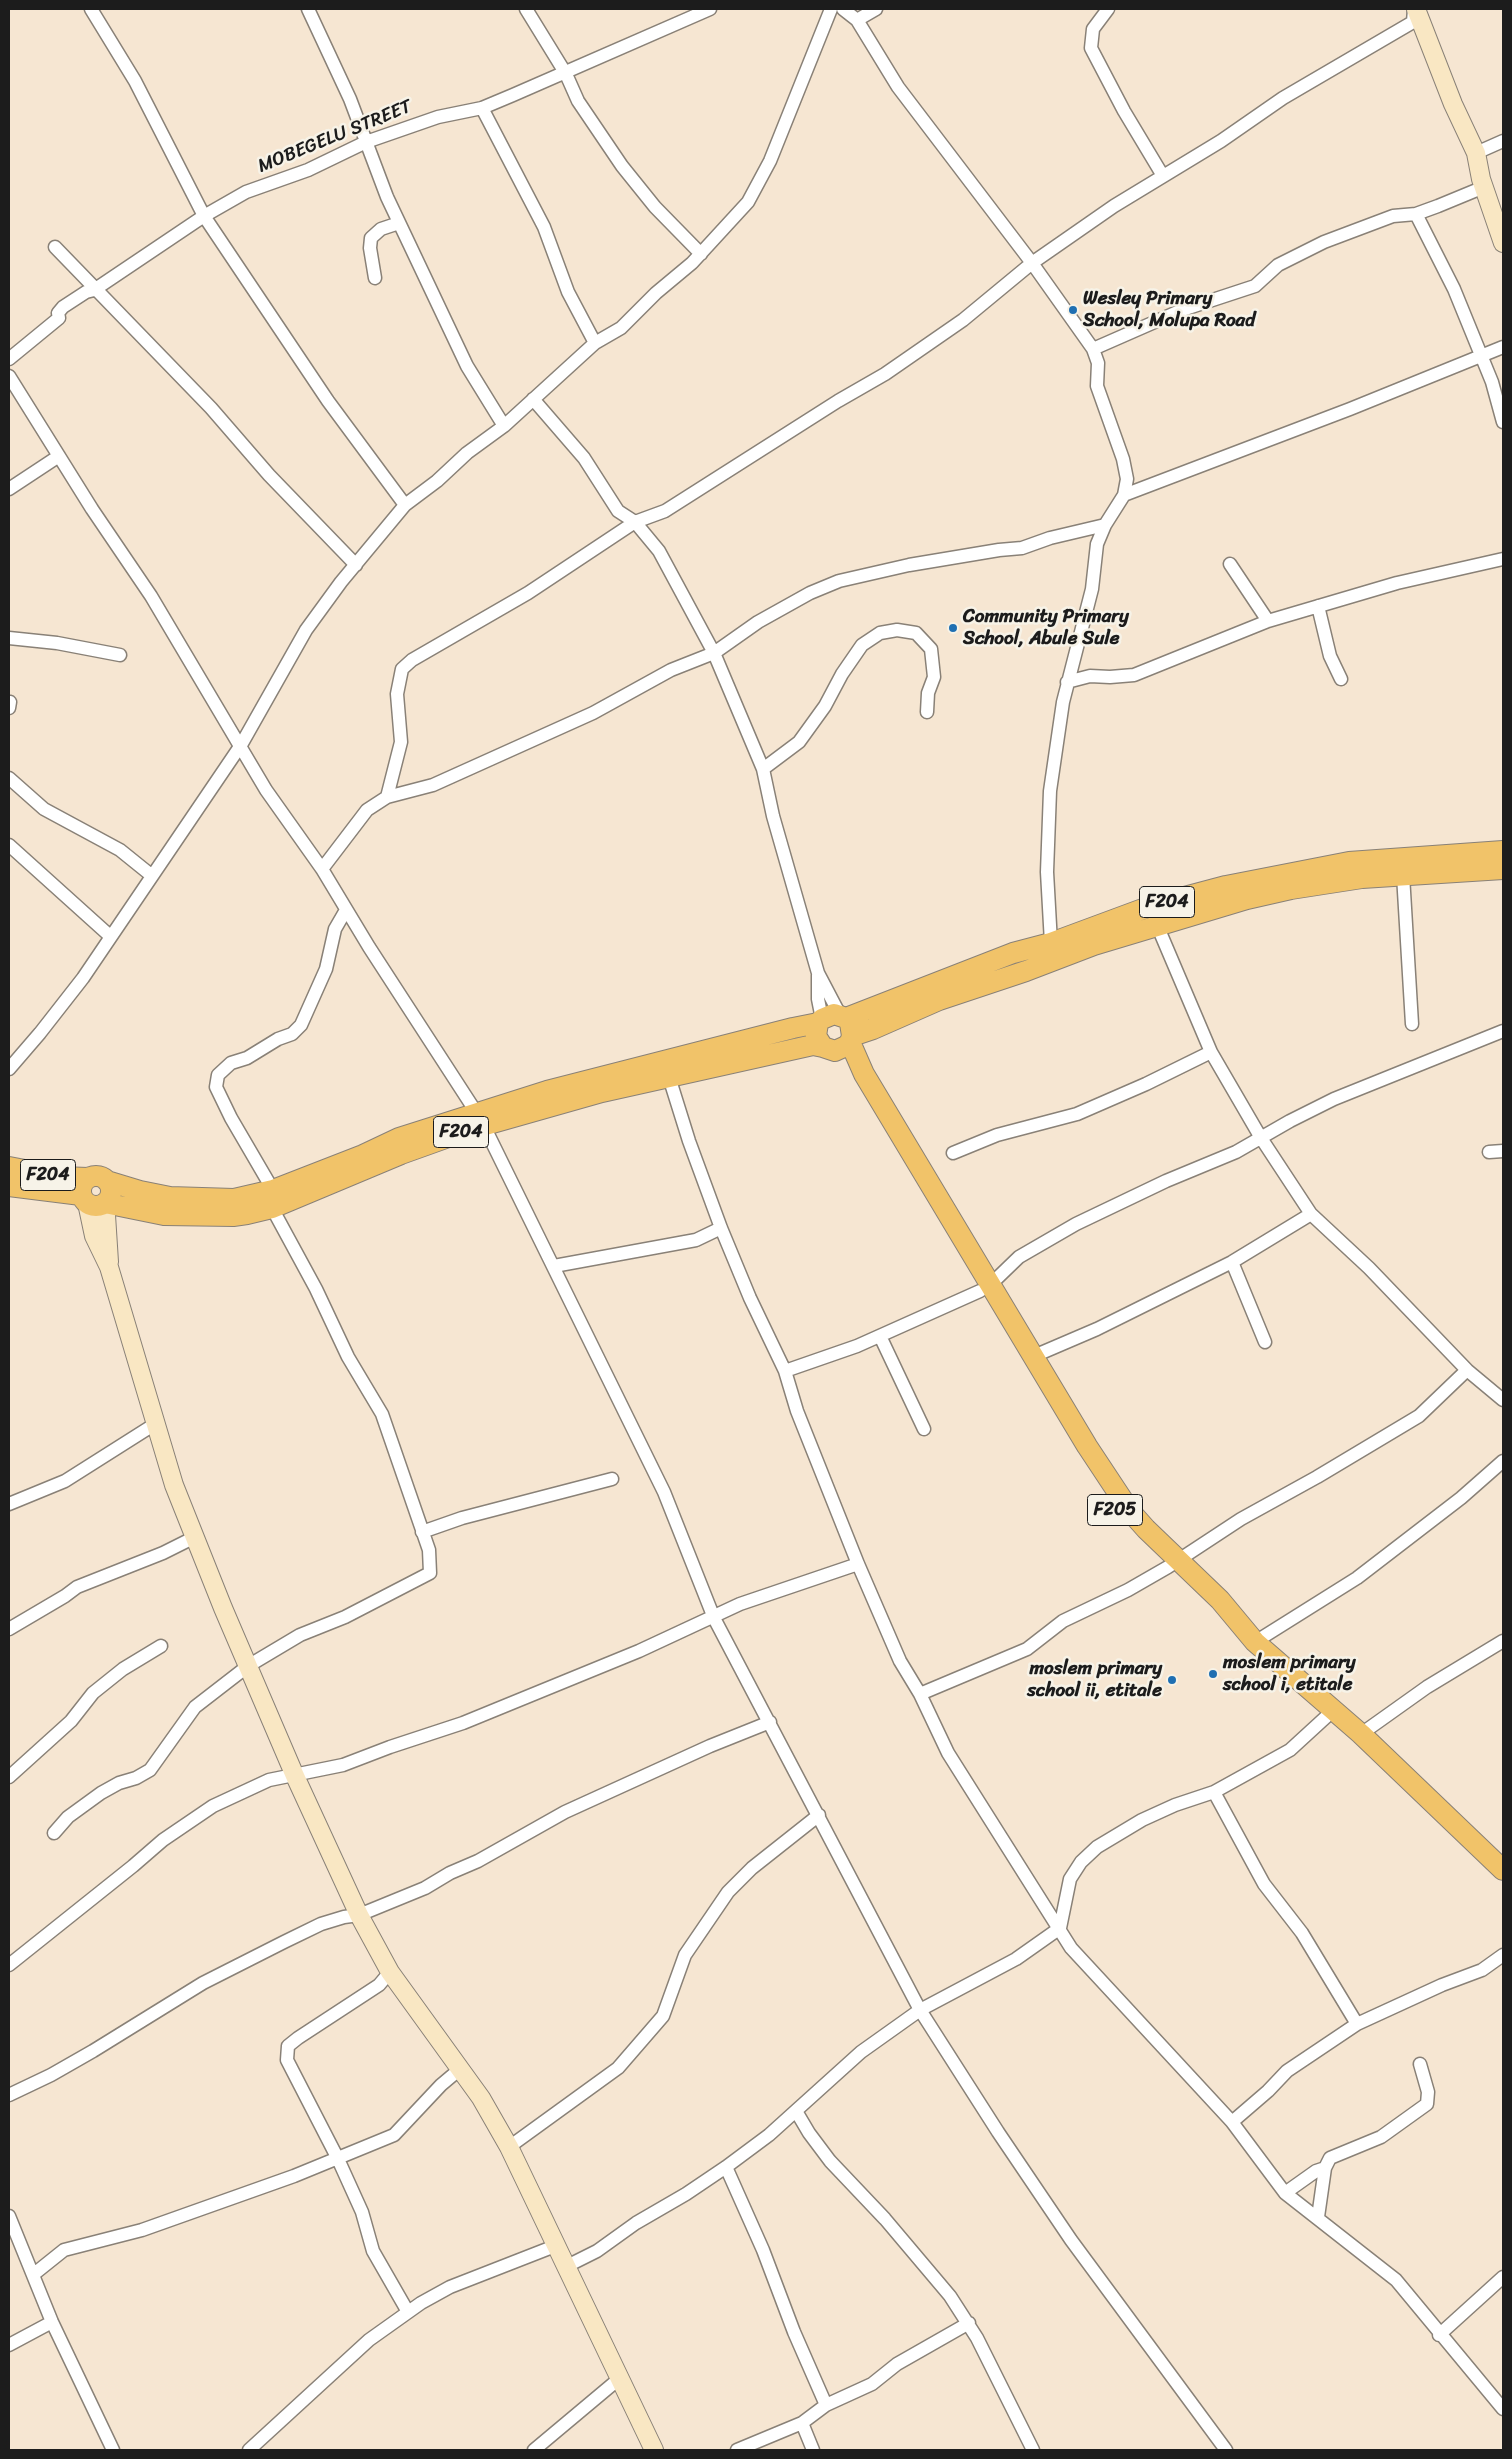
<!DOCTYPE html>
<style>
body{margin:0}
#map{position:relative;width:1512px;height:2459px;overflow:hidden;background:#f6e6d2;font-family:Sriracha,sans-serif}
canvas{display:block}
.frame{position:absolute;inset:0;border:10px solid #1c1c1c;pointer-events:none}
</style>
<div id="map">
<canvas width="1512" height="2459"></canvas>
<div class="frame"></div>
</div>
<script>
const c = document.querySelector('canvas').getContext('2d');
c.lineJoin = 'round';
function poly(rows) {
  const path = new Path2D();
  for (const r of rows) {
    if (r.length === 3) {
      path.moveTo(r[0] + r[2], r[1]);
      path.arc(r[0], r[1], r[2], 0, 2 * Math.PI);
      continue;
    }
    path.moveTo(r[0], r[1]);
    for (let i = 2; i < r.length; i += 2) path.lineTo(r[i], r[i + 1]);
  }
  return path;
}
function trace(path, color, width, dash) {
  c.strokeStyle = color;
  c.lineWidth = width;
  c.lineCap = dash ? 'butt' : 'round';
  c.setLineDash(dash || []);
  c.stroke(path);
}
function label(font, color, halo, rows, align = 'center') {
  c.font = font + ' Sriracha,sans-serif';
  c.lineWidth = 5;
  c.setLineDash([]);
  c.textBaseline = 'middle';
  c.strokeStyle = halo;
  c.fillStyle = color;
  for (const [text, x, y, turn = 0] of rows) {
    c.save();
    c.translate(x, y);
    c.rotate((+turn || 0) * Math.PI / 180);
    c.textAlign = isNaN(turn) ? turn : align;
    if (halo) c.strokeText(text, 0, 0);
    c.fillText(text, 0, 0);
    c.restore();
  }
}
const street = poly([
 [91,9,135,81,204,216,328,401,405,505],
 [308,9,350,99,387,197,467,366,504,426],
 [526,9,566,74,578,101,622,166,655,207,701,254],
 [843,9,857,20,898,87,1032,263,1093,349,1098,363,1097,386,1123,459,1127,479,1124,495,1105,525,1097,544,1092,589,1063,702,1050,791,1047,872,1051,943],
 [1108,9,1093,29,1091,48,1124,111,1163,176],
 [857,20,876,9],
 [482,108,544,227,568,292,595,343],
 [1476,153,1503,141],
 [1416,214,1454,289,1492,382,1503,422],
 [55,247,211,408,269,475,356,565],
 [375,278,370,248,371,238,381,229,399,223],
 [1093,349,1182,310,1255,286,1278,265,1324,242,1393,216,1416,214,1438,206,1484,187],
 [9,359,59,318,58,313,63,307,86,292,94,290,204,216,246,192,308,170,366,142,438,117,482,108,513,95,710,9],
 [9,376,92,509,151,596,266,790,322,869,369,947,476,1112],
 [533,399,584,458,618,511,635,522,659,551,714,653,763,769,773,816,818,973,840,1015],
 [9,489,59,456],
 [1124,495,1350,409,1503,347],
 [1230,564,1268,621],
 [1318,606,1330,656,1341,679],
 [9,638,57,643,120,655],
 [1067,682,1090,676,1110,677,1134,675,1268,621,1397,583,1503,559],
 [9,708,10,702],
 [763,769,799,742,825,706,842,674,862,645,880,633,897,630,916,633,931,649,934,677,928,693,927,712],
 [9,778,44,809,120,850,151,875],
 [387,797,433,785,593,713,671,670,714,653,758,622,810,593,839,581,909,565,999,550,1022,548,1050,538,1105,525],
 [9,845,110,936],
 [322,869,367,810,387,797,401,742,397,694,402,669,412,660,528,593,635,522,665,511,838,401,885,374,963,320,1032,263,1114,206,1221,141,1283,98,1413,22,1414,9],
 [1403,875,1412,1024],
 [1157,925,1211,1052,1261,1138,1311,1214,1369,1268,1467,1370,1503,1400],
 [818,975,818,999,822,1019],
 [9,1069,40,1033,83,978,241,745,306,630,341,582,405,505,437,481,467,453,504,426,595,343,621,328,656,293,692,263,748,202,770,161,831,9],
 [669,1077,689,1141,721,1228,750,1298,785,1371,797,1411,858,1564,900,1661,920,1694,948,1753,1071,1948,1232,2122,1285,2193,1396,2280,1503,2409],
 [484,1126,664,1492,714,1618,920,2010,998,2132,1071,2240,1226,2450],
 [1489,1152,1503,1151],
 [953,1153,997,1135,1077,1114,1146,1084,1211,1052],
 [273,1190,231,1118,216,1087,218,1075,231,1063,247,1058,278,1039,292,1034,301,1025,326,969,335,929,346,910],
 [1232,1262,1265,1342],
 [554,1266,696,1240,721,1228],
 [990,1285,1019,1257,1076,1224,1166,1181,1236,1152,1290,1121,1334,1099,1503,1031],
 [880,1336,924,1429],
 [1034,1356,1097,1329,1232,1262,1311,1214],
 [785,1371,857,1346,980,1291],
 [9,1504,65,1481,155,1424],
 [422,1532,462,1518,612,1479],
 [9,1629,65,1596,77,1587,163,1553,195,1537],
 [1255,1642,1357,1578,1461,1498,1503,1461],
 [920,1694,1027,1649,1063,1621,1128,1590,1168,1567,1241,1519,1317,1477,1419,1416,1467,1370],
 [1361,1734,1427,1687,1503,1641],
 [9,1777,71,1721,93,1693,123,1669,161,1646],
 [1214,1792,1264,1884,1302,1933,1357,2024],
 [54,1833,68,1817,101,1793,119,1783,136,1778,150,1770,195,1707,248,1666,300,1635,345,1617,430,1573,429,1550,382,1414,348,1357,316,1289,272,1208],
 [9,1965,133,1866,163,1840,213,1806,269,1780,343,1765,390,1747,463,1723,639,1651,740,1604,858,1564],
 [390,1972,379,1985,298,2038,288,2046,287,2060,338,2159,362,2212,373,2251,408,2312],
 [9,2095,51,2075,93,2051,203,1983,284,1942,321,1924,344,1917,359,1915,425,1888,450,1873,478,1861,565,1812,710,1746,770,1722],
 [796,2111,809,2133,830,2161,885,2219,950,2296,977,2338,1033,2450],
 [1232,2122,1268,2091,1287,2071,1357,2024,1442,1985,1482,1970,1503,1955],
 [509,2147,618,2068,663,2016,685,1955,728,1892,752,1868,819,1815],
 [726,2167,763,2250,794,2332,826,2405],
 [1285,2193,1316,2171,1325,2168],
 [9,2216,52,2322,113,2450],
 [1318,2217,1325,2168,1330,2158,1381,2137,1427,2104,1428,2092,1420,2064],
 [565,2267,597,2251,636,2223,686,2194,726,2167,769,2135,861,2052,920,2010,1016,1959,1060,1928,1070,1879,1081,1862,1097,1847,1142,1820,1175,1805,1214,1792,1290,1750,1326,1717],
 [34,2274,64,2250,142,2230,294,2176,394,2135,441,2085,460,2069],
 [1439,2335,1503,2277],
 [9,2345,52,2322],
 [802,2423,813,2450],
 [249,2450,369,2340,421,2303,450,2287,555,2246],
 [534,2450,620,2378],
 [737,2450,802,2423,826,2405,872,2384,897,2364,969,2323]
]);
const secondary = poly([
 [1416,9,1453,104,1476,153,1481,179,1503,243],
 [87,1203,94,1236,109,1267,174,1485,223,1608,295,1776,359,1915,390,1972,481,2098,509,2147,654,2450],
 [101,1205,106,1215,109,1262]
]);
const primary = poly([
 [846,1018,1013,953,1051,943,1151,906,1226,886,1349,862,1503,851],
 [852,1036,873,1029,939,1000,1026,971,1094,945,1247,899,1291,889,1362,878,1503,869],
 [850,1042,846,1046,835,1051,823,1047,816,1036,818,1023,822,1019,834,1014,846,1018,850,1023,852,1036,850,1042,864,1074,1087,1446,1130,1511,1146,1529,1220,1600,1255,1642,1361,1734,1503,1870],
 [9,1167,61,1177,88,1178],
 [96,1191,15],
 [107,1181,140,1191,170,1197,234,1199,273,1190,363,1155,399,1138,547,1091,793,1028,818,1023],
 [9,1186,81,1195],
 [105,1203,164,1215,233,1216,247,1214,272,1208,401,1154,468,1130,602,1092,813,1045,823,1047]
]);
trace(street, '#898177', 15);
trace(secondary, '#898177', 20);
trace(primary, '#898177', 22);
trace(street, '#fff', 12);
trace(secondary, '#f9e7c3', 18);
trace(primary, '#f1c369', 20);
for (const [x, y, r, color] of [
 [1073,310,5,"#1f6fb2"],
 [953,628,5,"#1f6fb2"],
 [1213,1674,5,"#1f6fb2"],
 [1172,1680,5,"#1f6fb2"]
]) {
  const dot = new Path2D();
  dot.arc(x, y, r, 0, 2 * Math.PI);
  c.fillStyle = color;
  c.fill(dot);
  trace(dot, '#f7f3e8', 2);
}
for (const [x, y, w] of [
 [1167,902,55],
 [461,1132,55],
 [48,1175,55],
 [1115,1510,55]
]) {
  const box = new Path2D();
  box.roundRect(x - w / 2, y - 15.5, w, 31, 4);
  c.fillStyle = '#f7f3e8';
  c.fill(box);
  trace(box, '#1c1c1c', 1);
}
label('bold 18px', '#1c1c1c', null, [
 ["F204",1167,902],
 ["F204",461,1132],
 ["F204",48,1175],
 ["F205",1115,1510]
]);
label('19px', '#1c1c1c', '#f7f3e8', [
 ["MOBEGELU STREET",335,137,-22]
]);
label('bold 19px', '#1c1c1c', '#f7f3e8', [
 ["Wesley Primary",1083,299],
 ["School, Molupa Road",1083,321],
 ["Community Primary",963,617],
 ["School, Abule Sule",963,639],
 ["moslem primary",1223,1663],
 ["school i, etitale",1223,1685],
 ["moslem primary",1162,1669,"right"],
 ["school ii, etitale",1162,1691,"right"]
], 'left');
</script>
